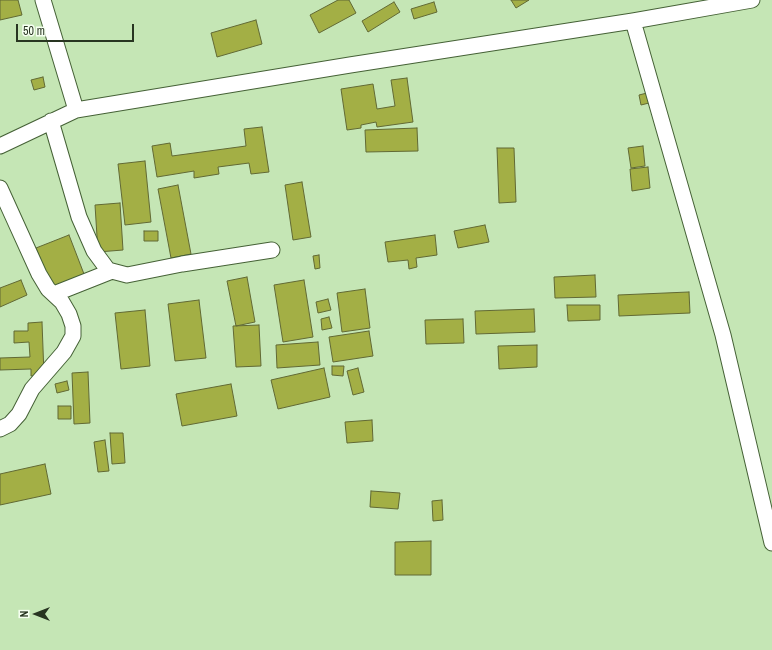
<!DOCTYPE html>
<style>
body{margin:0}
#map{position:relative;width:772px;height:650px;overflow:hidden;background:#c5e6b5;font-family:"Archivo Narrow",sans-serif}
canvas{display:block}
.north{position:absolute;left:16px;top:594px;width:40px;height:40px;-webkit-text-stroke:3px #f5fff0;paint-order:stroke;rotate:270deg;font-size:11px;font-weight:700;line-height:16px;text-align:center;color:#283521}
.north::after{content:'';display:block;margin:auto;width:14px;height:18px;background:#283521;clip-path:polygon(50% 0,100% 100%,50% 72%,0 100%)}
.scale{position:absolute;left:16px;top:24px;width:118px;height:18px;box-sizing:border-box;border:2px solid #283521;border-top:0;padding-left:5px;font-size:12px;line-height:14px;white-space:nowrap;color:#283521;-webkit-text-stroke:3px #f5fff0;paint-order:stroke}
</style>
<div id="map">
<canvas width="772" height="650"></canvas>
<div class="north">N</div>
<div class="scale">50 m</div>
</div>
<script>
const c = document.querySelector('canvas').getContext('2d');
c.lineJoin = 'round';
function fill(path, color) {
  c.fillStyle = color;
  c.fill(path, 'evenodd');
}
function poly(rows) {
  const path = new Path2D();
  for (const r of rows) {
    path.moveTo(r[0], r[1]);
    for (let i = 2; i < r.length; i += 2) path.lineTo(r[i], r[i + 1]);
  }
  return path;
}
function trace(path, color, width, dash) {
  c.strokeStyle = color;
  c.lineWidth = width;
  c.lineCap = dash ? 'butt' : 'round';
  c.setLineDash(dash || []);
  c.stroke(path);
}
const building = poly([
 [0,0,18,0,22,15,0,20,0,0],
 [338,0,349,0,356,13,319,33,310,15,338,0],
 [511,0,529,0,516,8,511,0],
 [394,2,400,12,368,32,362,21,394,2],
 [434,2,437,12,414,19,411,9,434,2],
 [256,20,262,44,217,57,211,33,256,20],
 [43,77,45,87,34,90,31,80,43,77],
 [407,78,413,122,377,127,376,122,361,125,361,128,347,130,341,89,373,84,377,109,395,106,391,80,407,78],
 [647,93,649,103,641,105,639,95,647,93],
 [262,127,269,172,251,174,249,163,218,167,219,174,194,178,194,171,157,177,152,146,170,143,172,156,246,146,244,129,262,127],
 [417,128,418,151,366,152,365,130,417,128],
 [643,146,645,166,631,168,628,148,643,146],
 [497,148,514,148,516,202,499,203,497,148],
 [145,161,151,222,125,225,118,164,145,161],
 [648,167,650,188,632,191,630,169,648,167],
 [302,182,311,237,293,240,285,185,302,182],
 [178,185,191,254,171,258,158,189,178,185],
 [120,203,123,250,98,252,95,205,120,203],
 [485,225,489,242,458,248,454,231,485,225],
 [144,231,158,231,158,241,144,241,144,231],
 [69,235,84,274,51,288,36,248,69,235],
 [435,235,437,255,416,258,417,267,409,269,408,260,388,262,385,242,435,235],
 [319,255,320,268,315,269,313,256,319,255],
 [595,275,596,297,555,298,554,277,595,275],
 [247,277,255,322,236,326,227,281,247,277],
 [21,280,27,295,0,307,0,288,21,280],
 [304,280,313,337,283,342,274,285,304,280],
 [365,289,370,328,342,332,337,293,365,289],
 [689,292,690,313,619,316,618,295,689,292],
 [328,299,331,310,318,313,316,302,328,299],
 [199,300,206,358,175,361,168,304,199,300],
 [567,305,600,305,600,320,568,321,567,305],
 [534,309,535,332,476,334,475,311,534,309],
 [145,310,150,366,121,369,115,313,145,310],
 [329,317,332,328,322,330,321,319,329,317],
 [463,319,464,343,426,344,425,320,463,319],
 [42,322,44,375,31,376,31,369,0,370,0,358,30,357,29,342,14,343,14,331,28,331,28,323,42,322],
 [259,325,261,366,236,367,233,326,259,325],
 [369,331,373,356,333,362,329,337,369,331],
 [318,342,320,365,277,368,276,345,318,342],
 [537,345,537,367,499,369,498,346,537,345],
 [332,366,344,366,343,376,332,375,332,366],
 [324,368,330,397,278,409,271,380,324,368],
 [358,368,364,392,353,395,347,371,358,368],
 [88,372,90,423,74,424,72,373,88,372],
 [67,381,69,390,57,393,55,384,67,381],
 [231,384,237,416,182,426,176,394,231,384],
 [58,406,71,406,71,419,58,419,58,406],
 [372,420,373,441,347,443,345,422,372,420],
 [110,433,123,433,125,463,112,464,110,433],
 [105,440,109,471,98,472,94,442,105,440],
 [45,464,51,494,0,505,0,474,45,464],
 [371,491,400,493,398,509,370,507,371,491],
 [442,500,443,520,433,521,432,501,442,500],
 [431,541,431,575,395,575,395,542,431,541]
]);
fill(building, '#a3af45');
trace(building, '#616934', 1);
const minor = poly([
 [43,0,76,110],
 [633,21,723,335,772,543],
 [51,121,79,217,94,251,108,270,127,275,182,264,272,250],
 [0,146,76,110,350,65,633,21,752,0],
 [0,188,39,274,48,289,62,302,69,314,73,326,73,336,64,352,32,389,19,414,10,424,0,429],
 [54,294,112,271]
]);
trace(minor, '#456136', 17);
trace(minor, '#fff', 15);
</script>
